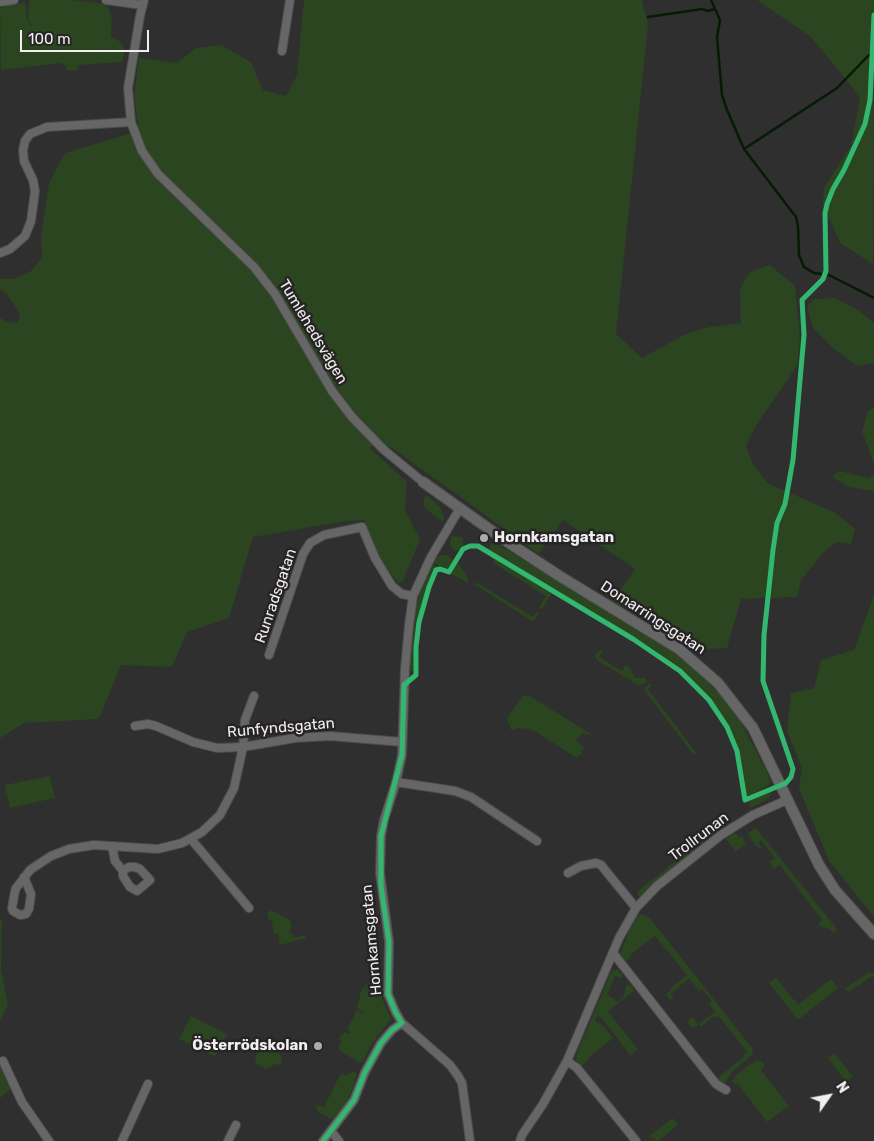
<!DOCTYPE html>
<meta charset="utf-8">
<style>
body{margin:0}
#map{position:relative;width:874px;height:1141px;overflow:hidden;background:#302f2f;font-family:Rubik,sans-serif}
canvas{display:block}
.north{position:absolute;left:804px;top:1071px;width:50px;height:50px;-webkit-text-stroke:4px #272425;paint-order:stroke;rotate:57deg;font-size:14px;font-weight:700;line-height:20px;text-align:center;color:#f0eeee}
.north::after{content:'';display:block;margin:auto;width:18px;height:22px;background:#f0eeee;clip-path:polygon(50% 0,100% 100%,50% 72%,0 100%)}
.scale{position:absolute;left:20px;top:30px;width:129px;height:22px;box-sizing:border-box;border:2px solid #f0eeee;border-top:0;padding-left:6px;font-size:15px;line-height:18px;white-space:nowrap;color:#f0eeee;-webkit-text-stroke:4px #272425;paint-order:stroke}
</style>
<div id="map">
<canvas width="874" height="1141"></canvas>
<div class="north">N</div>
<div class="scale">100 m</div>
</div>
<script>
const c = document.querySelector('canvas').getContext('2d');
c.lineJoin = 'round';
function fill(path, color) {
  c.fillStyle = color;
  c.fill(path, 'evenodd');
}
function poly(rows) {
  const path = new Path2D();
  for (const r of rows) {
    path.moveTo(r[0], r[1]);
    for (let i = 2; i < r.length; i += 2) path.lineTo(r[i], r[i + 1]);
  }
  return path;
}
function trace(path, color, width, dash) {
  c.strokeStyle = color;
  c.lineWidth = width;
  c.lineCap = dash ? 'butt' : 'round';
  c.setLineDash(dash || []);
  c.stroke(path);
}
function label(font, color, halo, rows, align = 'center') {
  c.font = font + ' Rubik,sans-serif';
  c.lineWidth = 5;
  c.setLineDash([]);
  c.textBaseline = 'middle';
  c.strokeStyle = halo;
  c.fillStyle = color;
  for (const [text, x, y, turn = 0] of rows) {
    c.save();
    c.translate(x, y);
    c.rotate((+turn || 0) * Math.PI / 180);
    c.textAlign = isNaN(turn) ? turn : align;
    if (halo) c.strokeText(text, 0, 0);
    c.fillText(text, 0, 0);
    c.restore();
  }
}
fill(poly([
 [29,0,72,0,106,4,109,9,112,19,111,36,119,41,125,49,122,62,78,65,77,70,67,71,66,67,60,63,1,70,0,8,25,2,27,19,32,27,28,18],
 [304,0,642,0,648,25,616,334,642,358,682,336,694,331,710,327,741,323,740,289,750,272,770,265,795,286,800,338,797,366,757,424,746,445,752,462,767,483,836,513,855,529,851,544,836,542,822,554,801,580,797,597,741,599,727,648,706,649,612,602,635,569,563,520,539,554,391,447,369,447,407,482,405,510,420,539,403,581,398,583,378,556,364,520,346,521,253,537,229,618,187,632,172,667,121,665,99,719,24,723,0,738,0,318,7,322,18,323,20,313,6,293,0,290,0,279,14,279,31,271,42,257,41,238,49,183,65,153,139,131,134,96,139,58,177,63,196,48,221,45,251,62,263,90,286,96,297,75],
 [757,0,874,0,873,264,840,243,823,204,824,188,851,146,860,99,849,83,810,36],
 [835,298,858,310,874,323,874,363,857,366,833,348,813,328,807,308,813,299],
 [874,408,874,464,862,431,868,411],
 [839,471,868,478,874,475,874,491,849,487,832,477],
 [427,495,441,508,444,517,443,522,433,515,424,506,424,498],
 [451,536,463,537,463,546,456,552,450,546],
 [491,543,499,545,642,631,670,649,698,672,727,702,739,719,765,768,770,780,769,785,748,796,745,793,739,750,733,735,724,718,711,700,685,674,656,651,490,550,489,549],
 [441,555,446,555,455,561,448,571,433,562,435,558],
 [493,556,552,592,543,608,541,609,539,607,546,596,493,563,494,560,491,558],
 [457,562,467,575,468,583,450,573],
 [432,564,436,567,421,610,416,643,415,671,409,671,414,616,421,589],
 [476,582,533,617,537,611,539,614,535,620,532,621,480,588,475,585],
 [874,595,874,917,829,861,799,788,802,768,787,731,791,693,814,688,821,660,854,650],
 [602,649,603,650,599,657,622,671,626,665,630,668,635,678,646,678,647,682,640,686,597,660,595,655],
 [650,683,652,685,648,689,698,755,693,754,645,691,645,687],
 [523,696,530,696,594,736,583,733,579,737,576,741,585,748,581,751,582,754,575,757,533,730,518,728,511,730,507,718],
 [50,776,55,798,10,808,5,785],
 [771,791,772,793,769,798,751,808,749,804,750,800],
 [721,825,724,828,672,869,641,897,638,896,638,891],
 [756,828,837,929,833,933,829,929,819,926,819,923,822,920,797,887,780,865,774,869,769,862,775,858,761,840,758,842,762,848,759,849,751,839,748,833],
 [732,834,737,834,740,838,742,836,746,844,736,852,726,839],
 [271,910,290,920,292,928,289,930,290,933,292,933,294,938,305,935,306,938,280,945,278,942,280,941,278,933,274,934,272,926,273,925,271,919,269,920,267,913],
 [642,914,650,918,753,1049,752,1055,733,1071,726,1082,720,1082,716,1079,744,1057,743,1055,747,1052,719,1016,716,1018,714,1016,701,1027,699,1024,692,1029,687,1022,692,1017,698,1024,715,1012,709,1004,712,1001,702,989,699,991,689,978,671,994,674,998,670,1000,666,994,671,990,670,988,687,975,655,936,630,955,631,957,624,963,619,957,630,929,638,916],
 [0,918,2,920,1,969,8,1005,0,1021],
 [612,970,618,970,623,976,621,978,615,976,607,995,612,997,617,1002,623,997,627,985,631,985,635,990,608,1011,638,1050,630,1055,599,1015,595,1020,597,1023,601,1023,613,1038,588,1058,588,1060,581,1066,576,1060,577,1053],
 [869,972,874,974,874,978,872,976,849,992,845,989],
 [776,977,798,1005,831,979,838,988,798,1020,769,983],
 [366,984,380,994,391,1019,371,1045,363,1062,360,1063,339,1050,338,1048,342,1041,339,1039,341,1035,345,1032,349,1034,350,1032,347,1030,357,1010,362,1013,364,1012,357,1008,361,991],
 [191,1016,227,1034,215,1057,179,1039],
 [269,1046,279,1052,282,1061,281,1065,275,1064,266,1069,256,1063,255,1059,258,1049],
 [834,1053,853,1076,846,1082,828,1058],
 [756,1060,761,1061,765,1065,761,1070,789,1106,767,1122,736,1081,737,1085,736,1085,732,1082,736,1075],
 [0,1061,12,1088,0,1098],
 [353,1071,357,1073,353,1087,346,1103,339,1112,332,1119,319,1113,316,1107,316,1105,324,1107,341,1073,346,1076],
 [673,1118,678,1125,658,1141,649,1136]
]), '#2a451f');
trace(poly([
 [711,0,720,20,717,37,722,95,727,110,744,149,796,217,798,226,799,255,804,267,814,273,829,275,874,298],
 [648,17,702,9,708,11,715,9],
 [744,149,837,88,869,55]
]), '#061b04', 2.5);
const minor = poly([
 [106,0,142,5],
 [144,0,140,16,128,88,131,122,142,151,158,174,254,267,275,294,332,391,352,417,384,450,423,482],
 [0,2,14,0],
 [282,51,290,0],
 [0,253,10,249,25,236,31,221,35,191,33,180,24,161,23,150,25,141,30,134,47,127,131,122],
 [460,508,431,557,413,596,409,625,405,669,402,755,396,782,384,820,381,836,380,873,389,942,388,994,396,1013,402,1023,450,1065,458,1076,462,1083,470,1141],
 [269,655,303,554,310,543,324,535,362,527,375,558,392,586,402,594,413,596],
 [135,726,148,724,156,726,193,742,217,748,243,747,295,738,330,736,402,742],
 [396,782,455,791,471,797,537,841],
 [191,839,249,908],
 [112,846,115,861,123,871,123,876,130,887,137,891,150,880,140,869,135,867,129,867,123,871],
 [568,873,581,866,596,863,601,865,636,908],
 [24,877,31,894,29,909,26,914,20,915,13,911,12,908,15,891,16,888,24,878,30,870,51,856,69,849,94,845,158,849,182,843,202,832,220,815,234,788,243,747,245,720,254,696],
 [613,953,716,1084,726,1090],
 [3,1061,22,1102,49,1141],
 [567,1061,577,1068,636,1141],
 [331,1131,339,1141],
 [122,1141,148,1084],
 [228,1141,236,1125],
 [323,1141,354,1100,365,1072,381,1043,392,1030,402,1023],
 [520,1141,522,1135,543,1104,567,1061,619,938,636,908,657,886,721,835,753,815,787,800]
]);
const tertiary = poly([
 [423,482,506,541,558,575,679,649,718,683,753,728,819,865,835,890,874,934]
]);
trace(minor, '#4c4b4b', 10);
trace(tertiary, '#4c4b4b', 12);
trace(minor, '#676666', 8);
trace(tertiary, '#676666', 10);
trace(poly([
 [323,1141,354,1100,365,1072,381,1043,392,1030,402,1023,396,1013,388,994,389,942,381,886,381,836,402,755,404,685,416,675,416,647,419,622,429,587,436,570,440,569,449,572,463,549,470,546,478,546,633,639,680,671,709,700,727,727,737,751,745,800,786,783,791,777,793,769,763,681,764,635,773,550,777,523,785,504,793,460,804,335,802,300,823,279,826,271,825,213,827,204,833,189,844,170,865,124,870,100,874,15]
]), '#33b770', 5);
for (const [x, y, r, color] of [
 [484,538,5,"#adabab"],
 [318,1046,5,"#adabab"]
]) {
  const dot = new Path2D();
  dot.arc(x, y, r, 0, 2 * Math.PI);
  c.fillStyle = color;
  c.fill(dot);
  trace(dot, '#272425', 2);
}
label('15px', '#f0eeee', '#272425', [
 ["Tumlehedsvägen",313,332,59],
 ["Runradsgatan",276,596,-71],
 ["Domarringsgatan",653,618,33],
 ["Runfyndsgatan",281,728,-5],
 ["Trollrunan",699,837,-37],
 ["Hornkamsgatan",372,940,-95]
]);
label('bold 15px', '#f0eeee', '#272425', [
 ["Hornkamsgatan",494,538],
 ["Österrödskolan",308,1046,"right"]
], 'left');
</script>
